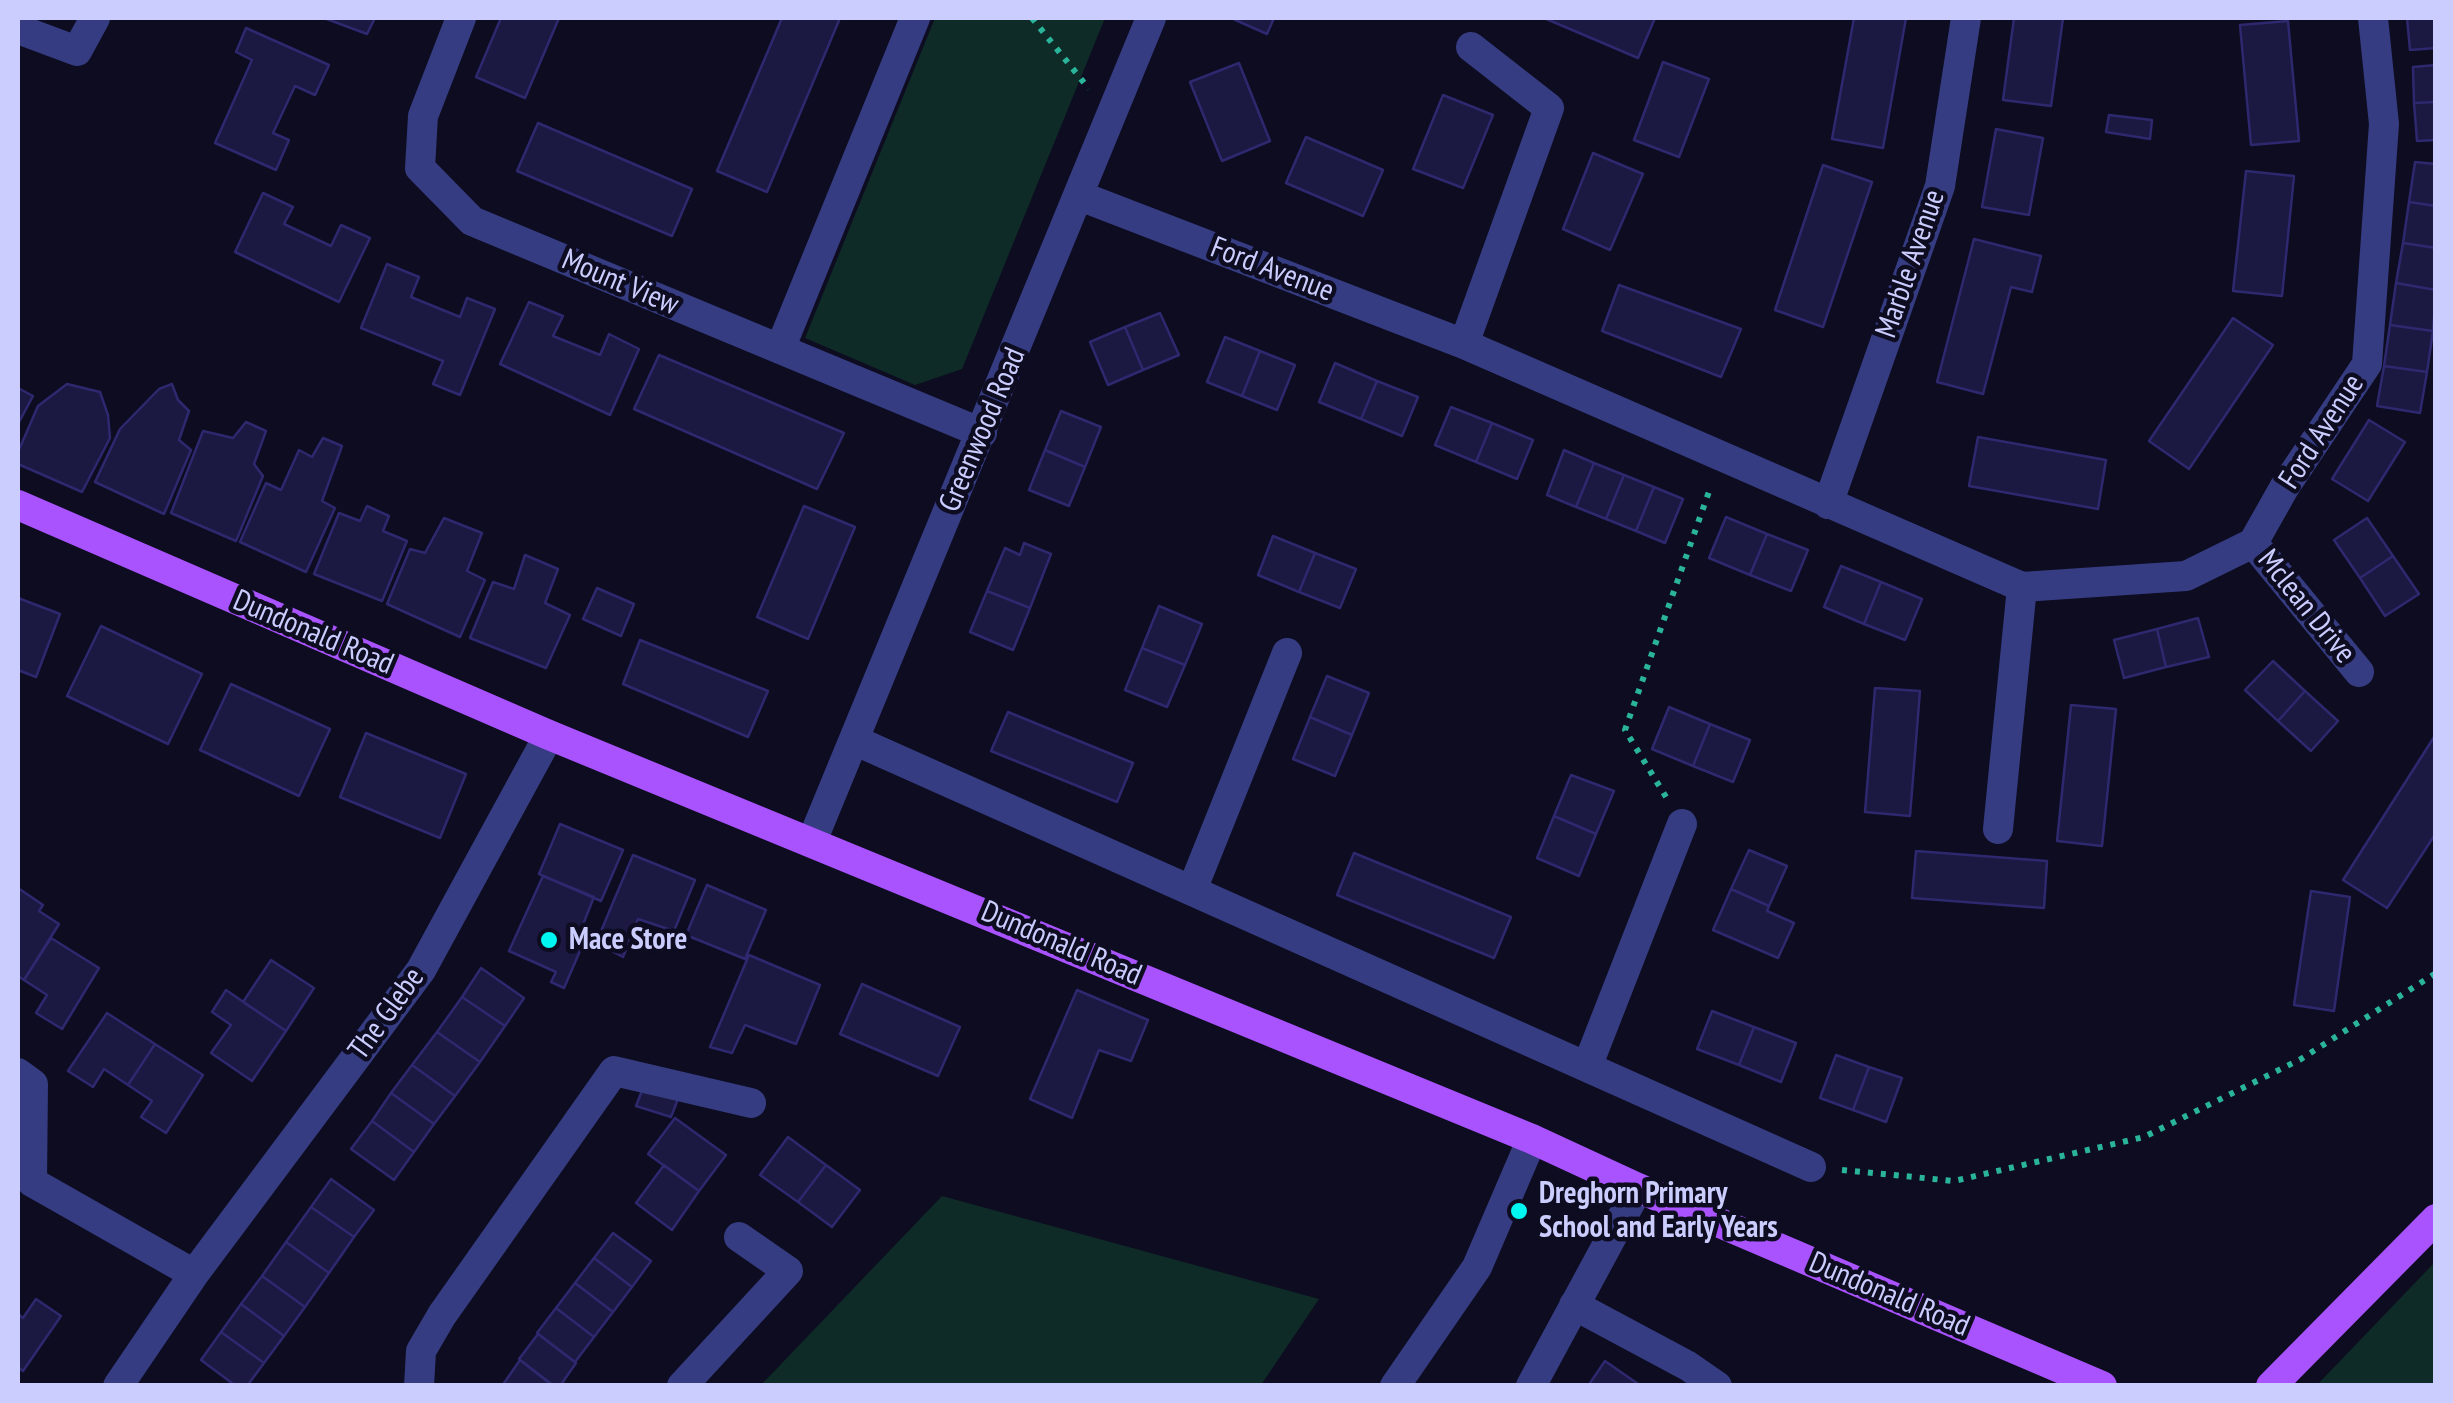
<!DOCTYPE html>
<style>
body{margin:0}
#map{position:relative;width:2453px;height:1403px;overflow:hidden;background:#0d0c21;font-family:"PT Sans Narrow",sans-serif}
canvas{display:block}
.frame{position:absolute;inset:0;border:20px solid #cccdff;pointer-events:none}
</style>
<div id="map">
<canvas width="2453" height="1403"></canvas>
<div class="frame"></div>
</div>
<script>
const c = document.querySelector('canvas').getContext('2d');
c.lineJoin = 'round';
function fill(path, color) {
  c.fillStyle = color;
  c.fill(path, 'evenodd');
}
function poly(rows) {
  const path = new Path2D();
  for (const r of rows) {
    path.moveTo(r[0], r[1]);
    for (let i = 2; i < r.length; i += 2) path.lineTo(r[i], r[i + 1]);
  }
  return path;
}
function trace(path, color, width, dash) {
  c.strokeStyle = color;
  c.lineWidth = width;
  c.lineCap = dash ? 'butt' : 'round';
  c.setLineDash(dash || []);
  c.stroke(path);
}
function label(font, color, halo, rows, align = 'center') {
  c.font = font + ' "PT Sans Narrow",sans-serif';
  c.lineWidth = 9;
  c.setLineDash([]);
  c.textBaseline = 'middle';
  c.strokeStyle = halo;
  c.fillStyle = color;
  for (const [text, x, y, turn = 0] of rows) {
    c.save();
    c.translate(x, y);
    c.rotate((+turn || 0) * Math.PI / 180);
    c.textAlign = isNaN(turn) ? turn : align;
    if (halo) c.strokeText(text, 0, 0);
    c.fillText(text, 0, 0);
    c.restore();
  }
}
fill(poly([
 [935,18,1105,18,962,369,915,385,805,338],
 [942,1196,1319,1299,1261,1385,761,1385],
 [2435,1262,2435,1385,2317,1385]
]), '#0f2b27');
const building = poly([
 [324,18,375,18,367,34,324,18],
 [501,18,559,18,525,98,476,77,501,18],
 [782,18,840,18,767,192,717,171,782,18],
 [1231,18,1274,18,1267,34,1231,18],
 [1544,18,1655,18,1638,58,1544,18],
 [1854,18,1906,18,1883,148,1832,139,1854,18],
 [2014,18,2063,18,2051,106,2003,100,2014,18],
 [2407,18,2436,18,2436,48,2410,50,2407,18],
 [2288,21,2299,141,2251,145,2240,25,2288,21],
 [246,28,329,65,315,95,295,86,273,133,289,140,276,170,215,143,252,60,236,52,246,28],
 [1663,62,1709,79,1679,157,1634,140,1663,62],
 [1239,63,1270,141,1222,161,1190,82,1239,63],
 [2436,65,2436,102,2414,103,2413,67,2436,65],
 [1443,95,1493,115,1463,188,1413,169,1443,95],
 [2436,102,2436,140,2417,141,2414,103,2436,102],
 [2109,115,2152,120,2150,139,2106,132,2109,115],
 [538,123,692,189,672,236,517,171,538,123],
 [1996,129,2043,138,2029,215,1982,207,1996,129],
 [1306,137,1383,170,1363,216,1286,183,1306,137],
 [1593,153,1643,174,1610,250,1563,229,1593,153],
 [2415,162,2436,164,2436,206,2409,202,2415,162],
 [1823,165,1872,182,1823,327,1775,310,1823,165],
 [2246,171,2294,176,2282,296,2233,291,2246,171],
 [263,193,293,207,284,224,331,246,341,225,370,238,339,302,235,252,263,193],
 [2409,202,2436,206,2436,248,2403,243,2409,202],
 [1974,239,2041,256,2032,292,2011,287,1983,394,1937,382,1974,239],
 [2403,243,2436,248,2436,290,2396,283,2403,243],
 [387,264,419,277,411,297,460,317,467,298,495,309,460,395,433,384,443,361,361,328,387,264],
 [2396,283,2436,290,2433,331,2390,325,2396,283],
 [1619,285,1741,329,1721,377,1602,331,1619,285],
 [529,302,563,316,553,336,600,355,609,334,639,349,610,415,500,364,529,302],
 [1160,313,1179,355,1143,370,1125,327,1160,313],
 [2233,318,2273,345,2189,469,2149,441,2233,318],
 [2390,325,2433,331,2427,372,2384,366,2390,325],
 [1125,327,1143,370,1108,385,1090,342,1125,327],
 [1225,337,1260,351,1242,396,1207,382,1225,337],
 [1260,351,1295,365,1277,410,1242,396,1260,351],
 [659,355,844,433,817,489,634,409,659,355],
 [1335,363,1377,381,1361,419,1319,402,1335,363],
 [2384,366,2427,372,2420,413,2377,406,2384,366],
 [1377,381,1418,397,1402,436,1361,419,1377,381],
 [67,384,100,392,108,415,110,438,82,492,18,464,18,452,38,406,67,384],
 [172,384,178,400,189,411,179,440,191,450,164,514,95,482,120,429,159,389,172,384],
 [18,388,33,396,18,424,18,388],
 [1451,407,1492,423,1476,462,1435,445,1451,407],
 [1061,411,1101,427,1085,467,1045,450,1061,411],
 [2369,420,2405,442,2368,501,2332,479,2369,420],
 [246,422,266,431,254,464,263,476,236,541,171,513,203,431,233,438,246,422],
 [1492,423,1533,440,1517,479,1476,462,1492,423],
 [1978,437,2106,460,2098,509,1969,486,1978,437],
 [323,438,342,446,322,501,335,508,306,572,240,542,266,483,281,490,299,450,312,457,323,438],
 [1045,450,1085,467,1069,506,1029,490,1045,450],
 [1564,450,1594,463,1576,507,1547,495,1564,450],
 [1594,463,1624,475,1606,519,1576,507,1594,463],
 [1624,475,1654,487,1636,531,1606,519,1624,475],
 [1654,487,1683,499,1665,543,1636,531,1654,487],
 [367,506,389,516,383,531,407,541,382,601,314,574,339,513,360,521,367,506],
 [804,506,855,527,808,639,757,617,804,506],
 [1726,517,1767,534,1750,575,1709,558,1726,517],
 [444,518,482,533,467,571,485,580,460,637,387,604,410,549,425,553,444,518],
 [2367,518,2393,556,2360,578,2334,540,2367,518],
 [1767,534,1808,550,1791,591,1750,575,1767,534],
 [1273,536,1315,553,1299,592,1258,575,1273,536],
 [1024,543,1051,554,1030,608,987,591,1005,548,1020,555,1024,543],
 [1315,553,1356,569,1340,608,1299,592,1315,553],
 [525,555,558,569,545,603,570,615,546,668,470,638,493,582,514,589,525,555],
 [2393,556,2419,594,2385,616,2360,578,2393,556],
 [1841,566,1881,582,1864,624,1824,607,1841,566],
 [1881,582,1922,599,1905,640,1864,624,1881,582],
 [597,588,634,604,621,636,583,619,597,588],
 [987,591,1030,608,1013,650,970,632,987,591],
 [18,598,60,614,36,677,18,670,18,598],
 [1159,606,1202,624,1185,665,1142,648,1159,606],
 [2198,618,2209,657,2166,667,2157,629,2198,618],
 [101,626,202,674,168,744,67,696,101,626],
 [2157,629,2166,667,2124,678,2114,640,2157,629],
 [640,640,768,691,748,737,623,684,640,640],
 [1142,648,1185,665,1167,707,1125,690,1142,648],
 [2273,661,2305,691,2278,721,2245,690,2273,661],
 [1327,676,1369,693,1352,735,1310,717,1327,676],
 [231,684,330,729,299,796,200,750,231,684],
 [1875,688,1920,691,1910,816,1865,812,1875,688],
 [2305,691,2338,721,2311,751,2278,721,2305,691],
 [2071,705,2116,709,2102,846,2057,841,2071,705],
 [1669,707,1710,724,1693,766,1652,749,1669,707],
 [1008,712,1133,763,1117,802,991,751,1008,712],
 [1310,717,1352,735,1335,776,1293,759,1310,717],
 [1710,724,1750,740,1733,782,1693,766,1710,724],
 [366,733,466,774,440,838,340,797,366,733],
 [2436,734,2436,833,2387,908,2343,880,2436,734],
 [1571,775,1614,791,1596,834,1554,816,1571,775],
 [1554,816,1596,834,1579,876,1537,858,1554,816],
 [560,824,623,850,601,901,539,874,560,824],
 [1749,850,1787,866,1769,906,1731,889,1749,850],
 [1916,851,2047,861,2044,908,1912,898,1916,851],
 [1354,853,1511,917,1494,958,1337,895,1354,853],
 [633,855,695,880,674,931,638,919,623,957,596,943,633,855],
 [543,876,594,897,582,927,589,930,564,988,551,982,556,972,509,951,543,876],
 [707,885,766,910,745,959,686,935,707,885],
 [18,888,43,905,39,911,59,924,24,980,18,976,18,888],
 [1731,889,1769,906,1767,911,1794,923,1778,958,1713,930,1731,889],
 [2311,891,2350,897,2334,1011,2294,1005,2311,891],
 [51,938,99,968,62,1029,36,1013,47,995,24,980,51,938],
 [749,955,820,985,796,1044,745,1025,732,1053,710,1047,749,955],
 [271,960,314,988,286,1031,243,1002,271,960],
 [481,968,524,998,505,1026,462,997,481,968],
 [862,984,960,1027,938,1076,840,1034,862,984],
 [226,990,286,1031,252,1081,211,1053,231,1025,212,1012,226,990],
 [1077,990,1148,1020,1131,1061,1099,1050,1072,1118,1030,1099,1077,990],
 [462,997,505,1026,480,1062,437,1032,462,997],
 [1712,1011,1754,1027,1739,1065,1697,1049,1712,1011],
 [107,1013,155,1044,128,1085,104,1069,93,1087,68,1071,107,1013],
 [1754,1027,1796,1043,1781,1082,1739,1065,1754,1027],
 [437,1032,480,1062,455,1096,412,1065,437,1032],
 [155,1044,203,1075,166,1133,141,1117,152,1101,128,1085,155,1044],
 [1836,1055,1869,1067,1853,1110,1820,1098,1836,1055],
 [412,1065,455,1096,434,1124,391,1093,412,1065],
 [1869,1067,1902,1078,1886,1122,1853,1110,1869,1067],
 [643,1088,678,1099,671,1117,636,1106,643,1088],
 [391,1093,434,1124,414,1152,372,1121,391,1093],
 [675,1118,726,1155,699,1191,648,1154,675,1118],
 [372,1121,414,1152,394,1180,351,1149,372,1121],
 [788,1137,826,1165,798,1202,760,1175,788,1137],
 [664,1165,699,1191,672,1230,636,1203,664,1165],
 [826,1165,860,1190,832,1227,798,1202,826,1165],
 [331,1179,374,1210,354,1237,311,1207,331,1179],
 [311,1207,354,1237,329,1273,286,1242,311,1207],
 [613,1233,651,1261,632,1287,594,1258,613,1233],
 [286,1242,329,1273,305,1307,262,1276,286,1242],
 [594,1258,632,1287,613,1312,575,1283,594,1258],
 [262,1276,305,1307,284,1336,241,1304,262,1276],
 [575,1283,613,1312,594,1337,556,1308,575,1283],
 [36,1299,61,1316,23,1371,18,1367,18,1314,23,1318,36,1299],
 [241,1304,284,1336,264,1363,221,1332,241,1304],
 [556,1308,594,1337,575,1362,537,1333,556,1308],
 [221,1332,264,1363,247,1386,236,1386,201,1360,221,1332],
 [538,1334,576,1363,560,1386,554,1386,519,1359,538,1334],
 [520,1360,553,1386,502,1386,520,1360],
 [1605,1361,1641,1386,1588,1386,1605,1361]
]);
fill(building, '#1b1842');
trace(building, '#2e296f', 2.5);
trace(poly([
 [1032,18,1089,89],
 [1666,797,1625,730,1711,486],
 [1842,1170,1954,1181,2144,1137,2301,1059,2436,973]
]), '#2ab59b', 6, [5, 8]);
trace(poly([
 [461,18,423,116,420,168,472,221,982,433],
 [18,29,77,51,95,18],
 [1080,196,1464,344,2022,587,2186,576,2253,543,2284,488,2367,364,2384,124,2373,18],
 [1464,344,1549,108,1471,47],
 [780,349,915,18],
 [1828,504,1940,186,1966,18],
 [2253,543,2359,672],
 [854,740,1811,1167],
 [1998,829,2022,587],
 [812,841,1151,18],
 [1192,890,1287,653],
 [1587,1067,1682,824],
 [18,1073,33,1084,32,1182],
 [32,1182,194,1274],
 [1574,1305,1688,1366,1717,1386],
 [118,1386,194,1274,421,970,549,735],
 [419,1386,421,1351,442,1315,614,1071,751,1103],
 [682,1386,788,1271,739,1237],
 [1395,1386,1477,1267,1532,1139],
 [1531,1386,1638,1188]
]), '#363c81', 30);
trace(poly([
 [18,505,549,735,1532,1139,1638,1188,2102,1386],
 [2271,1386,2436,1219]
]), '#a953ff', 30);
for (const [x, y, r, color] of [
 [549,940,10,"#00f7f1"],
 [1519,1211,10,"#00f7f1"]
]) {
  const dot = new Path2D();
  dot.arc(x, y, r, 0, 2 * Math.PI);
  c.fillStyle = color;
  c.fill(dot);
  trace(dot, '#0d0c21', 4);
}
label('30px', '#cccdff', '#0d0c21', [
 ["Marble Avenue",1911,264,-71],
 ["Ford Avenue",1272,270,21],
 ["Mount View",620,283,23],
 ["Greenwood Road",983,430,-67],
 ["Ford Avenue",2322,432,-57],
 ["Mclean Drive",2306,607,51],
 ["Dundonald Road",313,633,23],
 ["Dundonald Road",1061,944,23],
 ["The Glebe",387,1014,-54],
 ["Dundonald Road",1889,1295,23]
]);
label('bold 30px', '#cccdff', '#0d0c21', [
 ["Mace Store",569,940],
 ["Dreghorn Primary",1539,1194],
 ["School and Early Years",1539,1228]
], 'left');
</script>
